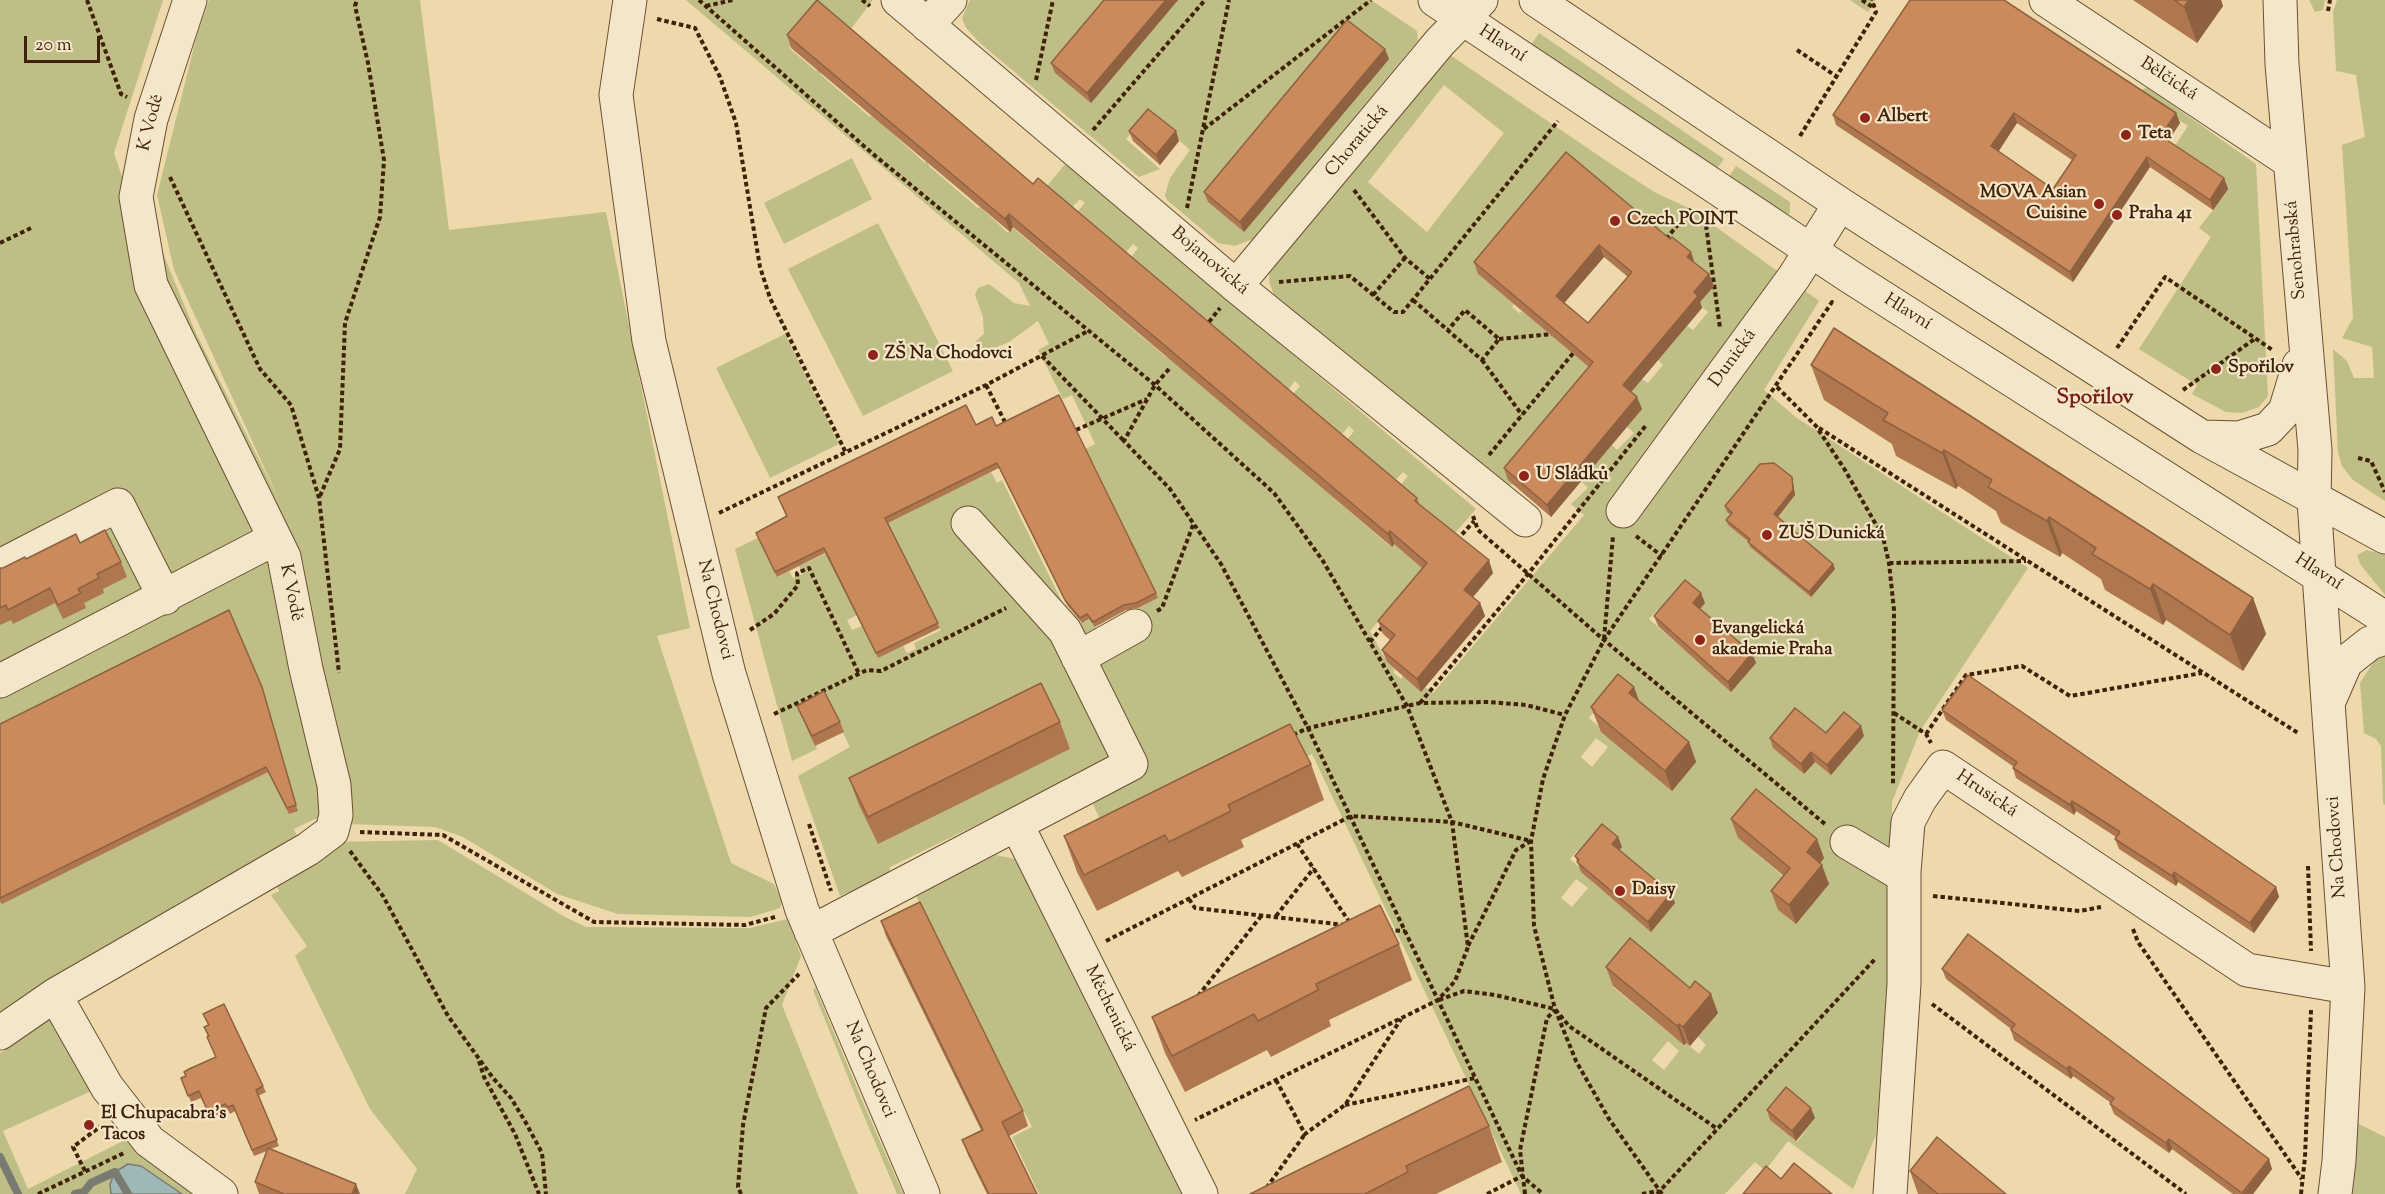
<!DOCTYPE html>
<meta charset="utf-8">
<style>
body{margin:0}
#map{position:relative;width:2385px;height:1194px;overflow:hidden;background:#eed9ad;font-family:"Sorts Mill Goudy",serif}
canvas{display:block}
.scale{position:absolute;left:24px;top:36px;width:76px;height:27px;box-sizing:border-box;border:3px solid #3f2207;border-top:0;padding-left:8px;font-size:18px;line-height:21px;white-space:nowrap;color:#3f2207;-webkit-text-stroke:4px #f4e6ca;paint-order:stroke}
</style>
<div id="map">
<canvas width="2385" height="1194"></canvas>
<div class="scale">20 m</div>
</div>
<script>
const c = document.querySelector('canvas').getContext('2d');
c.lineJoin = 'round';
function fill(path, color) {
  c.fillStyle = color;
  c.fill(path, 'evenodd');
}
function poly(rows) {
  const path = new Path2D();
  for (const r of rows) {
    path.moveTo(r[0], r[1]);
    for (let i = 2; i < r.length; i += 2) path.lineTo(r[i], r[i + 1]);
  }
  return path;
}
function trace(path, color, width, dash) {
  c.strokeStyle = color;
  c.lineWidth = width;
  c.lineCap = dash ? 'butt' : 'round';
  c.setLineDash(dash || []);
  c.stroke(path);
}
function label(font, color, halo, rows, align = 'center') {
  c.font = font + ' "Sorts Mill Goudy",serif';
  c.lineWidth = 4.5;
  c.setLineDash([]);
  c.textBaseline = 'middle';
  c.strokeStyle = halo;
  c.fillStyle = color;
  for (const [text, x, y, turn = 0] of rows) {
    c.save();
    c.translate(x, y);
    c.rotate((+turn || 0) * Math.PI / 180);
    c.textAlign = isNaN(turn) ? turn : align;
    if (halo) c.strokeText(text, 0, 0);
    c.fillText(text, 0, 0);
    c.restore();
  }
}
fill(poly([
 [0,0,163,0,114,153,128,195,153,195,162,251,195,331,280,502,174,270,157,195,197,35,209,0,420,0,449,230,606,212,690,628,657,636,731,863,774,884,782,902,780,908,751,917,618,914,557,894,463,837,435,827,346,824,315,819,294,829,300,843,175,905,180,915,52,977,0,1020],
 [686,0,873,0,847,34,820,12,789,48,816,71,818,69,821,75,870,117,872,115,925,163,926,161,930,167,978,208,980,207,1008,233,1013,228,1166,357,1168,356,1391,547,1394,544,1404,551,1428,522,1396,491,1408,476,1403,472,1390,486,1342,446,1354,431,1349,426,1336,441,1288,400,1300,386,1295,381,1283,396,1216,336,1214,337,1150,281,1149,282,1126,264,1138,248,1133,244,1120,259,1072,218,1085,203,1080,199,1067,213,1042,192,1066,163,1476,509,1370,631,1387,662,1395,670,1393,672,1401,679,1403,676,1421,691,1425,687,1433,693,1584,515,1571,504,1588,488,1581,481,1612,445,1617,450,1634,433,1627,427,1641,409,1627,397,1642,379,1648,383,1663,365,1658,360,1687,326,1693,330,1708,312,1698,304,1713,286,1692,268,1695,264,1677,249,1674,251,1570,164,1478,274,1514,304,1512,307,1519,313,1522,311,1598,373,1508,479,1514,485,1496,485,1477,470,1284,306,1274,295,1269,281,1270,270,1277,258,1444,60,1450,55,1617,168,1656,193,1691,209,1819,301,1764,390,1797,418,2028,568,1920,731,1892,802,1889,964,1876,1135,1853,1189,1788,1141,1765,1171,1755,1162,1725,1194,1521,1194,1312,754,1301,759,1294,744,1157,816,1155,813,1108,836,1079,775,890,867,889,874,840,896,798,776,850,747,827,701,801,717,817,749,792,761,735,549,758,538,778,577,789,571,793,578,803,574,799,566,827,553,832,562,838,559,847,579,840,583,857,615,847,620,852,630,862,626,878,658,903,646,907,653,916,649,914,643,941,630,887,523,991,472,997,483,1002,480,1068,614,1071,613,1077,625,1092,618,1096,629,1158,598,1093,462,1081,467,1075,454,1095,444,1072,395,1063,399,1038,350,1049,344,1038,321,1009,342,982,353,975,342,984,334,983,317,975,295,978,288,989,284,1014,303,1030,306,1019,283],
 [1444,85,1504,133,1427,232,1368,182],
 [1776,468,1793,482,1795,495,1776,519,1835,568,1811,596,1750,547,1752,544,1728,525,1734,518,1727,511,1762,469],
 [1425,535,1440,548,1423,569,1408,555],
 [1689,590,1704,603,1696,613,1755,663,1732,691,1649,619,1657,610,1665,618],
 [1626,693,1641,706,1636,712,1695,761,1672,790,1589,718,1596,709,1605,717],
 [1051,710,1070,749,878,843,859,804],
 [1798,718,1829,743,1848,722,1864,736,1831,775,1815,762,1804,774,1774,748],
 [1596,738,1608,747,1592,767,1581,757],
 [1763,808,1824,858,1814,871,1829,884,1796,924,1778,910,1797,888,1738,838],
 [1606,834,1621,847,1616,854,1675,903,1652,931,1592,882,1593,879,1570,859,1578,850,1586,857],
 [1576,879,1588,888,1572,907,1561,898],
 [1637,958,1697,1007,1702,1001,1718,1013,1698,1037,1706,1045,1699,1054,1675,1034,1673,1036,1613,987],
 [1668,1041,1679,1051,1664,1070,1652,1060],
 [1790,1097,1815,1118,1797,1142,1769,1119],
 [970,0,1371,0,1417,31,1418,40,1253,239,1235,246,1218,243,1167,200,1165,195,1170,178,1190,150,1149,114,1126,139,1160,169,1139,177,980,43,966,28,962,18],
 [1366,85,1244,232,1208,202],
 [1850,0,1875,0,1868,12],
 [2309,0,2325,0,2323,10,2315,12],
 [2337,0,2385,0,2385,501,2353,480,2342,466,2338,453,2333,349,2347,361,2354,378,2374,378,2372,347,2342,338,2353,318,2342,145,2365,137,2356,75,2336,71,2333,12],
 [1539,33,1724,159,1714,173,1529,48],
 [2147,87,2256,164,2268,396,2259,407,2242,413,2226,412,2192,394,2197,385,2139,349,2211,237,2199,228,2213,210,2183,159,2169,180,2158,171,2188,126,2138,93],
 [852,158,872,199,784,244,764,203],
 [1736,166,1790,202,1790,213,1785,216,1726,181],
 [878,223,953,371,863,416,788,269],
 [785,334,839,444,770,478,716,368],
 [2367,550,2385,555,2385,595,2360,564,2357,555],
 [2385,655,2385,805,2383,804,2381,746,2376,739,2364,733,2360,683,2376,658],
 [438,840,565,917,586,927,750,928,788,919,801,956,782,1005,858,1194,405,1194,417,1169,370,1109,295,956,307,946,271,895,279,891,272,876,330,842],
 [996,855,1015,859,1023,867,1184,1194,1039,1194,1012,1137,1032,1127,916,896],
 [815,987,861,1098,903,1194,897,1194,856,1097,813,990],
 [53,1011,98,1088,3,1131,28,1189,135,1135,211,1194,182,1194,141,1166,110,1184,111,1194,0,1194,0,1053],
 [2357,1123,2385,1137,2385,1194,2350,1194]
]), '#bebe86');
const water = poly([
 [128,1164,141,1166,182,1194,111,1194,110,1184,115,1172,128,1164]
]);
fill(water, '#a0b7b7');
trace(water, '#797b71', 1.5);
trace(poly([
 [0,1157,18,1194],
 [75,1194,84,1192,91,1183,115,1172,128,1194]
]), '#797b71', 8);
const minor = poly([
 [630,0,616,95,649,341,729,674,802,910,923,1194],
 [898,0,1236,286,1525,520],
 [1435,0,1849,276,2385,618],
 [1536,0,1840,204,2202,437,2385,537],
 [2046,0,2289,161],
 [2280,0,2282,64,2315,450,2314,500,2319,574,2348,987,2339,1161,2335,1194],
 [927,25,950,0],
 [1236,286,1440,42,1481,0],
 [2203,437,2239,438,2268,429,2285,411,2299,365],
 [1623,511,1794,277,1840,204],
 [0,566,118,505,165,598],
 [1078,658,1135,626],
 [0,681,274,539],
 [2329,701,2346,662,2370,643,2385,638],
 [1017,825,1201,1194],
 [1847,842,1894,870,1904,872],
 [811,932,1131,764,1065,631,968,523],
 [55,995,107,1087,149,1141,221,1194],
 [0,1033,55,995,308,849,332,831,336,815,334,785,306,669,284,557,151,285,136,197,151,119,190,0],
 [1890,1194,1904,984,1904,872,1908,822,1920,799,1943,767,2247,970,2348,987]
]);
trace(minor, '#6b5030', 35);
trace(poly([
 [87,0,121,94,127,97],
 [699,0,873,154,1155,385,1274,493,1323,561,1407,706,1452,822,1468,947,1455,981,1438,1000,1195,1120],
 [862,0,870,6],
 [1862,0,1874,8],
 [706,6,733,0],
 [2328,11,2330,0],
 [657,19,695,28,720,77,736,123,760,267,770,298,846,453],
 [1797,50,1836,76],
 [1036,80,1053,0],
 [1204,129,1371,0],
 [1093,130,1205,0],
 [1800,136,1876,12,1872,0],
 [170,177,260,369,291,405,319,498,339,673],
 [1354,190,1405,258,1430,279],
 [1187,208,1229,0],
 [1705,218,1720,328],
 [1666,239,1691,209],
 [0,243,31,228],
 [1279,282,1350,276,1394,312,1403,312,1558,121],
 [1373,295,1405,258],
 [1413,300,1482,360,1499,339,1465,310,1448,330],
 [1209,322,1220,308],
 [1499,339,1553,334],
 [2117,348,2165,277,2274,351],
 [1042,356,1124,441],
 [1482,360,1522,415],
 [1169,369,1155,385,1124,441,1170,489,1221,564,1308,728,1522,1176,1543,1194],
 [986,385,1006,424],
 [1777,387,1816,426,1845,470,1883,537,1889,563,1894,610,1893,786],
 [2183,390,2256,338],
 [1819,428,2298,733],
 [1076,430,1147,399],
 [1489,455,1574,352],
 [2358,458,2371,461,2385,492],
 [320,496,340,449,345,323,380,217,384,160,368,63,355,6,357,0],
 [719,513,986,385,1088,331],
 [1473,516,1478,530,1604,640,1825,824],
 [1636,536,1662,556],
 [1457,540,1474,521],
 [1889,563,2026,561],
 [1157,611,1162,608,1193,525],
 [750,630,774,614,798,585,797,573,809,568,859,674],
 [1604,639,1613,536],
 [1370,642,1384,625],
 [1420,703,1528,574,1647,424],
 [1894,713,1926,734,1931,743],
 [774,714,867,670,881,671,1006,608],
 [1926,734,1966,675,2022,666,2070,696,2202,673],
 [1293,735,1308,728,1420,703,1489,702,1526,705,1565,715],
 [809,824,831,891],
 [360,832,443,835,594,922,745,925,775,917],
 [1297,844,1350,923],
 [350,851,383,896,448,1016,493,1078,511,1098,526,1123,542,1153,546,1194],
 [2308,866,2311,951],
 [1933,896,2080,911,2101,907],
 [1189,899,1195,908,1345,925],
 [1276,916,1314,868],
 [2133,929,2138,942,2302,1179],
 [1388,930,1405,931],
 [1106,941,1351,816,1452,822,1531,841,1516,850,1468,946],
 [1198,996,1262,915],
 [1439,1000,1464,991,1495,995,1555,1009,1569,1026,1716,1128],
 [1932,1004,2186,1194],
 [479,1061,484,1077,515,1134,539,1194],
 [1276,1080,1305,1134,1345,1105,1401,1019],
 [1345,1105,1475,1078],
 [85,1171,73,1147,101,1126],
 [38,1194,124,1153],
 [741,1194,738,1187,743,1125,766,1008,799,974],
 [1262,1194,1305,1134],
 [1487,1194,1522,1176],
 [1525,1194,1520,1150,1547,1018,1555,1010],
 [1642,1194,1658,1191],
 [1657,1194,1875,959],
 [1662,1194,1609,1119,1576,1061,1555,1009,1534,926,1531,841,1543,779,1565,715,1604,640,1832,302,1834,304],
 [2301,1194,2305,1157,2311,1010]
]), '#3f2207', 4, [4.5, 3]);
trace(minor, '#f4e6ca', 33);
fill(poly([
 [1104,0,1178,0,1091,103,1055,73,1051,63],
 [1910,0,2176,113,2180,123,2168,141,2224,178,2228,189,2213,210,2150,167,2073,282,1836,125,1833,115],
 [2017,123,2072,160,2053,189,1998,151],
 [2133,0,2221,0,2223,6,2197,43],
 [787,35,1033,184,1417,498,1419,504,1493,573,1473,597,1480,603,1485,616,1421,692,1387,662,1382,650,1390,640,1383,634,1378,621,1422,568,1394,544,1392,547,1013,227,1010,232,791,48],
 [1389,59,1244,232,1208,202,1204,192],
 [1129,131,1179,141,1160,165,1133,141],
 [1566,152,1670,239,1691,252,1694,262,1714,286,1700,302,1702,308,1631,392,1642,409,1551,517,1508,480,1504,468,1589,367,1478,274,1474,262],
 [1604,257,1628,277,1588,323,1564,303],
 [1811,365,2253,598,2266,634,2243,671,2166,620,2163,625,2105,590,2101,579,2062,553,2060,557,2001,523,1996,511,1958,486,1956,489,1896,456,1892,444,1824,400],
 [976,425,996,426,1156,593,1158,598,1138,608,1126,610,1095,627,1089,619,1082,623,1067,605,999,468,888,523,940,628,878,658,825,553,777,577,756,533,786,516,778,497],
 [1792,477,1793,482,1795,495,1778,517,1833,564,1835,569,1811,597,1750,547,1749,542,1728,525,1726,520,1731,515,1727,512,1725,506],
 [80,543,121,562,127,577,103,589,104,593,84,603,86,608,63,619,55,603,13,624,11,620,0,625,0,568,3,568],
 [1705,603,1700,609,1752,653,1756,663,1731,692,1658,626,1654,616],
 [229,610,298,811,289,814,268,772,2,904,0,902,0,724],
 [1640,702,1689,742,1696,762,1672,791,1601,732,1591,707],
 [797,706,840,722,844,732,815,746,801,716],
 [1942,710,2276,887,2279,897,2254,933,2178,882,2176,886,2119,849,2115,839,2116,837,2076,811,2074,815,2016,778,2013,768,2014,767,1946,720],
 [1060,722,1070,749,878,844,859,805,849,778],
 [1826,733,1864,736,1831,775,1815,762,1804,774,1773,748,1770,738],
 [1311,764,1324,800,1241,840,1244,847,1182,877,1178,871,1097,911,1077,872,1064,836],
 [1731,819,1824,858,1820,863,1829,884,1796,924,1778,910,1771,891,1784,876,1738,838],
 [1618,837,1622,847,1619,850,1671,893,1675,903,1651,932,1581,872,1575,856],
 [881,921,1023,1111,1028,1126,1009,1136,1037,1194,987,1194,968,1155,962,1140,981,1130,886,936],
 [1399,944,1412,980,1329,1020,1331,1026,1271,1057,1267,1050,1185,1092,1165,1053,1152,1017],
 [1606,967,1718,1013,1690,1046,1686,1043,1684,1045,1613,986],
 [1942,969,2272,1169,2253,1194,2233,1194,2172,1149,2169,1153,2114,1114,2110,1104,2111,1103,2073,1076,2071,1079,2014,1040,2011,1030,2011,1029,1946,979],
 [203,1014,263,1086,266,1092,258,1096,279,1146,271,1149,360,1194,259,1194,255,1182,267,1151,254,1156,235,1111,230,1114,228,1110,211,1118,201,1098,191,1102,181,1078,186,1076,184,1072,216,1057,207,1037,208,1037,204,1027,208,1025],
 [1767,1110,1815,1118,1796,1141,1770,1120],
 [1489,1126,1502,1162,1436,1194,1250,1194],
 [1910,1171,2006,1194,1918,1194]
]), '#af774f');
fill(poly([
 [1166,0,1178,0,1091,103,1087,93],
 [2189,0,2221,0,2223,6,2197,43,2184,7],
 [1385,49,1389,59,1244,232,1240,222],
 [2014,113,2017,123,1995,157,1991,146],
 [2176,113,2180,123,2165,146,2161,136],
 [1176,131,1179,141,1160,165,1156,155],
 [2147,157,2150,167,2073,282,2070,272],
 [2224,178,2228,189,2213,210,2210,200],
 [1009,214,1013,227,1010,232,1005,219],
 [1599,245,1604,257,1560,308,1556,296],
 [1691,252,1695,264,1687,257],
 [1709,274,1714,286,1700,302,1702,308,1627,397,1623,385,1694,292],
 [1637,397,1642,409,1551,517,1547,505],
 [1944,450,1958,486,1956,489,1942,453],
 [1792,477,1793,482,1795,495,1776,519,1774,514],
 [2049,517,2062,553,2060,557,2047,521],
 [1390,531,1394,544,1392,547,1388,534],
 [1489,560,1493,573,1468,603,1464,590],
 [1833,564,1835,569,1811,597,1809,592],
 [2153,584,2166,620,2163,625,2150,589],
 [1701,593,1705,603,1696,613,1693,603],
 [2253,598,2266,634,2243,671,2230,635],
 [1480,603,1485,616,1421,692,1417,679],
 [1752,653,1756,663,1731,692,1728,682],
 [1634,687,1641,706,1629,693],
 [1861,726,1864,736,1831,775,1827,765],
 [1689,742,1696,762,1672,791,1665,771],
 [1811,752,1815,762,1804,774,1801,764],
 [2072,801,2076,811,2074,815,2070,805],
 [1618,837,1622,847,1616,854,1612,844],
 [1817,839,1824,858,1814,871,1807,852],
 [1822,865,1829,884,1796,924,1789,905],
 [2174,872,2178,882,2176,886,2172,876],
 [2276,887,2279,897,2254,933,2250,923],
 [1671,893,1675,903,1651,932,1648,922],
 [1711,994,1718,1013,1690,1046,1683,1027],
 [1679,1024,1686,1043,1684,1045,1677,1026],
 [2069,1066,2073,1076,2071,1079,2067,1069],
 [1811,1108,1815,1118,1796,1141,1792,1131],
 [2169,1139,2172,1149,2169,1153,2166,1143],
 [2269,1159,2272,1169,2253,1194,2243,1194],
 [356,1184,360,1194,352,1194]
]), '#8e6140');
const building = poly([
 [817,0,1033,184,1038,178,1417,498,1415,501,1489,560,1464,590,1480,603,1417,679,1382,650,1395,635,1378,621,1427,563,1390,531,1388,534,1009,214,1005,219,787,35,817,0],
 [1104,0,1166,0,1087,93,1051,63,1104,0],
 [1910,0,2004,0,2176,113,2161,136,2224,178,2210,200,2147,157,2070,272,1833,115,1910,0],
 [2014,113,2076,155,2053,189,1991,146,2014,113],
 [2174,0,2189,0,2184,7,2174,0],
 [1347,20,1385,49,1240,222,1204,192,1347,20],
 [1148,109,1176,131,1156,155,1129,131,1148,109],
 [1566,152,1670,239,1672,237,1691,252,1687,257,1709,274,1694,292,1698,296,1623,385,1637,397,1547,505,1504,468,1593,362,1474,262,1566,152],
 [1599,245,1632,272,1588,323,1556,296,1599,245],
 [1834,328,2253,598,2230,635,2153,584,2150,589,2092,554,2096,548,2049,517,2047,521,1988,487,1992,480,1944,450,1942,453,1883,420,1888,413,1811,365,1834,328],
 [1059,395,1156,593,1136,603,1124,605,1093,622,1087,614,1080,618,1065,600,997,463,885,518,938,623,876,653,824,548,775,572,756,533,787,516,778,497,966,405,976,425,992,417,996,426,1059,395],
 [1774,463,1792,477,1793,490,1774,514,1833,564,1809,592,1748,542,1750,539,1726,520,1732,513,1725,506,1760,464,1774,463],
 [105,530,121,562,97,574,99,578,78,589,81,593,58,605,50,588,8,610,6,605,0,608,0,568,3,568,25,557,26,559,76,534,80,543,105,530],
 [1685,580,1701,593,1693,603,1752,653,1728,682,1654,616,1685,580],
 [229,610,262,687,296,805,287,808,266,767,0,898,0,724,229,610],
 [1618,674,1634,687,1629,693,1689,742,1665,771,1594,712,1595,711,1591,707,1618,674],
 [1968,675,2276,887,2250,923,2174,872,2172,876,2115,839,2120,832,2072,801,2070,805,2013,768,2017,762,1942,710,1968,675],
 [1041,683,1060,722,868,817,849,778,1041,683],
 [824,691,840,722,812,736,797,706,824,691],
 [1795,708,1826,733,1844,712,1861,726,1827,765,1811,752,1801,764,1770,738,1795,708],
 [1290,724,1311,764,1228,805,1231,811,1169,842,1165,835,1084,875,1064,836,1290,724],
 [1756,789,1817,839,1807,852,1822,865,1789,905,1771,891,1790,868,1731,819,1756,789],
 [1602,824,1618,837,1612,844,1671,893,1648,922,1577,862,1579,860,1575,856,1602,824],
 [920,902,1023,1111,1002,1122,1037,1194,989,1194,962,1140,983,1130,881,921,920,902],
 [1380,905,1399,944,1316,984,1318,990,1258,1021,1254,1014,1172,1056,1152,1017,1380,905],
 [1968,934,2269,1159,2242,1193,2169,1139,2166,1143,2110,1104,2114,1098,2069,1066,2067,1069,2011,1030,2015,1024,1942,969,1968,934],
 [1630,938,1690,988,1695,981,1711,994,1683,1027,1679,1024,1677,1026,1606,967,1630,938],
 [224,1004,263,1086,256,1090,277,1140,252,1150,233,1105,228,1107,225,1104,208,1112,199,1091,188,1096,181,1078,186,1076,184,1072,189,1069,216,1057,207,1037,209,1036,204,1027,209,1025,203,1014,224,1004],
 [1469,1086,1489,1126,1406,1166,1408,1172,1365,1194,1250,1194,1469,1086],
 [1786,1087,1811,1108,1792,1131,1767,1110,1786,1087],
 [1937,1137,2006,1194,1938,1194,1910,1171,1937,1137],
 [268,1148,356,1184,352,1194,284,1194,255,1182,268,1148],
 [1794,1163,1832,1194,1743,1194,1766,1166,1781,1179,1794,1163]
]);
fill(building, '#cb8a5c');
trace(building, '#8e6140', 1.5);
for (const [x, y, r, color] of [
 [1865,118,6,"#8f2418"],
 [2126,135,6,"#8f2418"],
 [2099,204,6,"#8f2418"],
 [2117,215,6,"#8f2418"],
 [1615,221,6,"#8f2418"],
 [873,355,6,"#8f2418"],
 [2216,369,6,"#8f2418"],
 [1524,476,6,"#8f2418"],
 [1767,535,6,"#8f2418"],
 [1700,640,6,"#8f2418"],
 [1620,891,6,"#8f2418"],
 [89,1125,6,"#8f2418"]
]) {
  const dot = new Path2D();
  dot.arc(x, y, r, 0, 2 * Math.PI);
  c.fillStyle = color;
  c.fill(dot);
  trace(dot, '#f4e6ca', 2);
}
label('18px', '#3f2207', '#f4e6ca', [
 ["Hlavní",1502,45,33],
 ["Bělčická",2168,80,33],
 ["K Vodě",152,123,-76],
 ["Choratická",1358,142,-50],
 ["Senohrabská",2297,250,-95],
 ["Bojanovická",1209,262,40],
 ["Hlavní",1907,313,32],
 ["Dunická",1734,359,-54],
 ["Hlavní",2318,573,33],
 ["K Vodě",290,593,78],
 ["Na Chodovci",714,610,76],
 ["Hrusická",1986,795,34],
 ["Na Chodovci",2338,847,-94],
 ["Měchenická",1109,1009,64],
 ["Na Chodovci",869,1070,67]
]);
label('bold 18px', '#3f2207', '#f4e6ca', [
 ["Albert",1877,118],
 ["Teta",2138,135],
 ["MOVA Asian",2087,194,"right"],
 ["Cuisine",2087,215,"right"],
 ["Praha 41",2129,215],
 ["Czech POINT",1627,221],
 ["ZŠ Na Chodovci",885,355],
 ["Spořilov",2228,369],
 ["U Sládků",1536,476],
 ["ZUŠ Dunická",1779,535],
 ["Evangelická",1712,630],
 ["akademie Praha",1712,651],
 ["Daisy",1632,891],
 ["El Chupacabra's",101,1115],
 ["Tacos",101,1136]
], 'left');
label('bold 21px', '#7a1f14', '#f4e6ca', [
 ["Spořilov",2095,399]
]);
</script>
